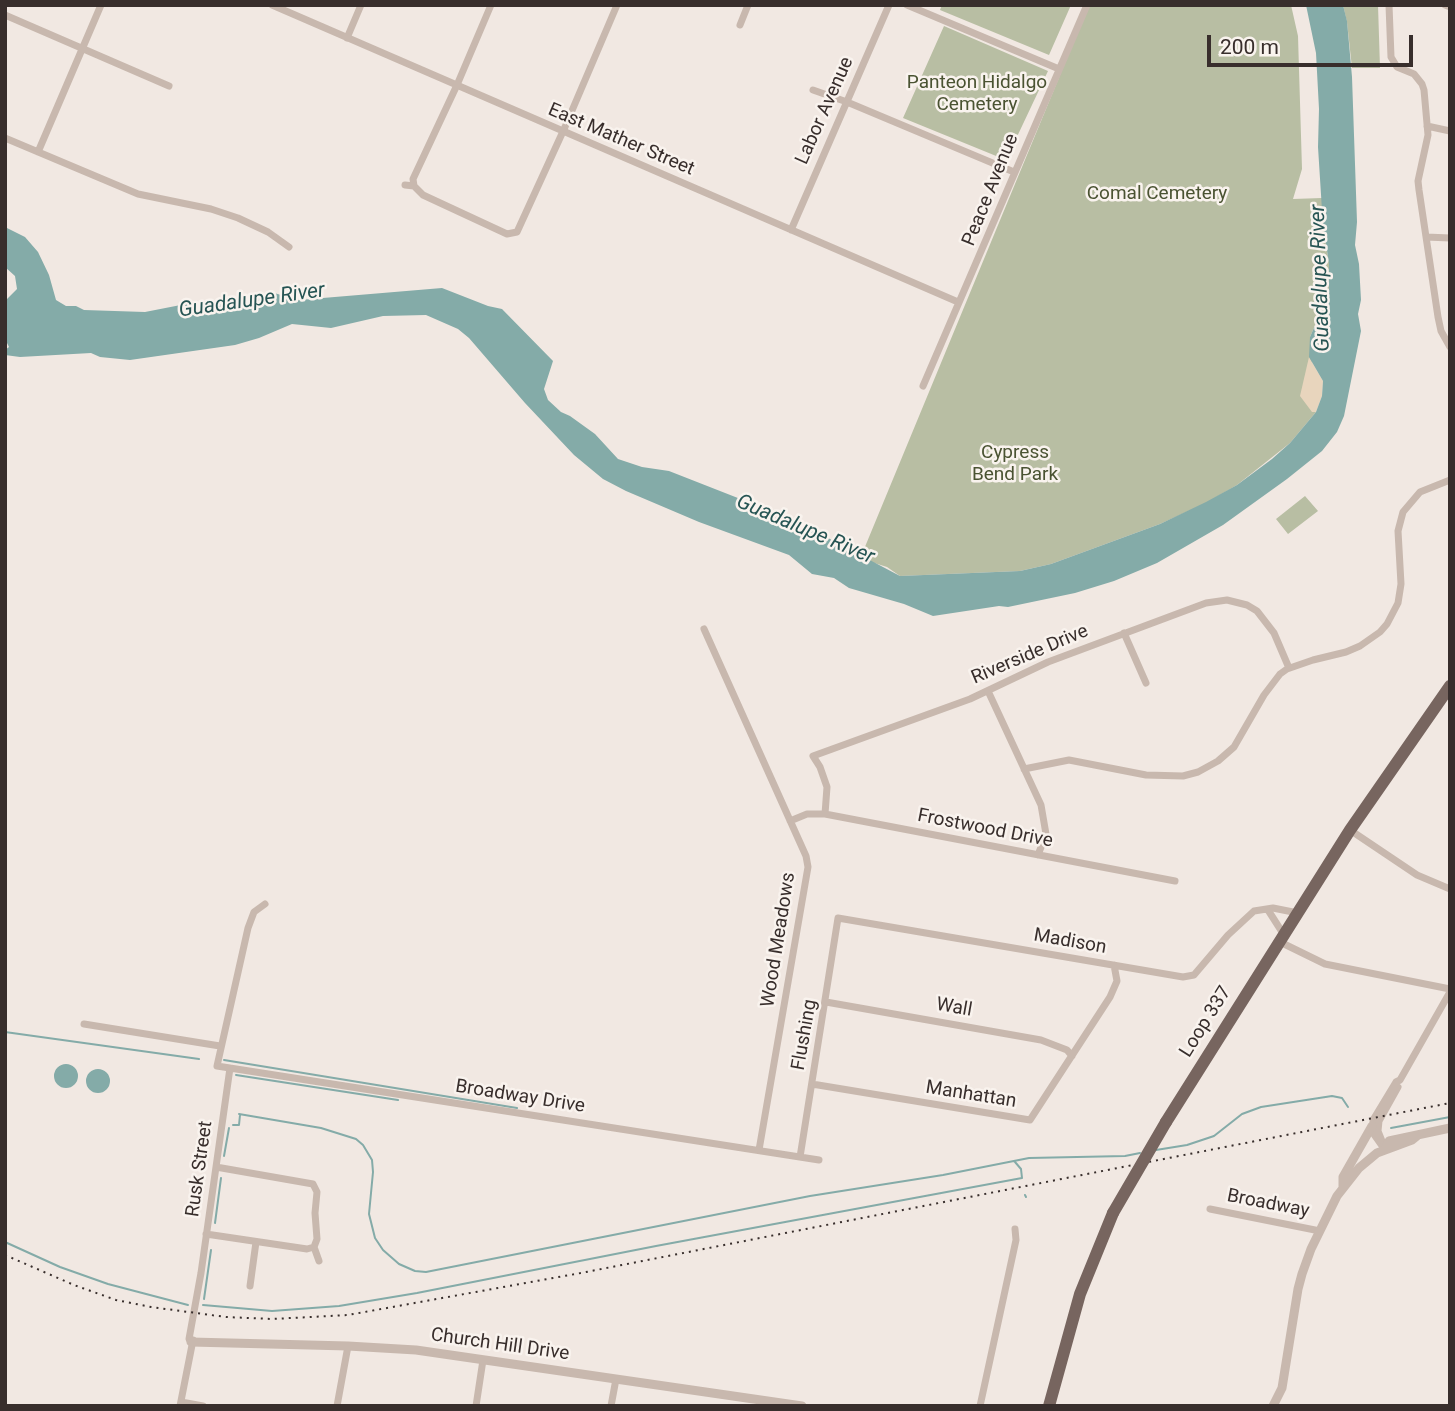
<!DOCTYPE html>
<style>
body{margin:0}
#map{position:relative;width:1455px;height:1411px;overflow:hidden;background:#f1e8e2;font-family:Roboto,sans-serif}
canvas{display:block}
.frame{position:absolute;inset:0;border:7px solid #382e2c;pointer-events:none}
.scale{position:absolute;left:1207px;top:35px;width:206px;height:32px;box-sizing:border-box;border:4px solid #382e2c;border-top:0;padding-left:9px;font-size:21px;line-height:24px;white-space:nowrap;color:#382e2c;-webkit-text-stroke:5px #f9f3ee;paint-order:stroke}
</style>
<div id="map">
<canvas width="1455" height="1411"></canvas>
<div class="frame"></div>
<div class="scale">200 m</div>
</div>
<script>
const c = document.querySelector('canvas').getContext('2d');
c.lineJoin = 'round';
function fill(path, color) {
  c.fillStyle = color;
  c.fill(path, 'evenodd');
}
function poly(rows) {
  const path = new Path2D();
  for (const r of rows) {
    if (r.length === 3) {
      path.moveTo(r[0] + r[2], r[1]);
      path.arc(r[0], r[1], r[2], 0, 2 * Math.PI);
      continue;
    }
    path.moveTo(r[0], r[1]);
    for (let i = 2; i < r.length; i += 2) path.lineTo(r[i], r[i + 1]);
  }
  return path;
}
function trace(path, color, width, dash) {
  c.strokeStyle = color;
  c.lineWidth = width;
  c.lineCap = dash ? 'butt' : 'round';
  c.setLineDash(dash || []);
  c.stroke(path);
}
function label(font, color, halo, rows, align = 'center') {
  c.font = font + ' Roboto,sans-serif';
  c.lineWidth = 5;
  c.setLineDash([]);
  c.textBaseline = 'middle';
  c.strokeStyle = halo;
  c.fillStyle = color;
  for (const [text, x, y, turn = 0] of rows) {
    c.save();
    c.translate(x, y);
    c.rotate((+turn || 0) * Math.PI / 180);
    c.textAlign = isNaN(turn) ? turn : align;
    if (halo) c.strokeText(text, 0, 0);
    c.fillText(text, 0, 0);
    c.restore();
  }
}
fill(poly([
 [942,5,1071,5,1049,55,940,10],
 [1089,5,1291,5,1298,36,1302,169,1293,199,1322,198,1323,226,1329,263,1329,293,1310,337,1316,412,1290,443,1237,485,1206,503,1160,524,1051,564,1020,571,900,576,887,567,868,561,862,554],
 [1343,5,1378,5,1380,68,1352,68,1347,22],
 [944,26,1048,71,1006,160,903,118],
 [1305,496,1318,511,1288,534,1276,519]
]), '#b8bea3');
fill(poly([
 [1309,357,1323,381,1322,396,1316,412,1312,412,1300,396]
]), '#e8d5bd');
fill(poly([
 [1306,5,1343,5,1347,21,1352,77,1357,222,1355,245,1359,264,1361,300,1358,314,1361,331,1344,416,1337,432,1322,451,1287,479,1223,525,1157,563,1114,581,1075,593,1008,607,999,606,933,616,904,604,849,588,834,578,812,574,789,555,699,522,626,491,603,479,574,455,525,403,469,338,458,329,426,315,383,316,331,328,292,324,259,338,235,345,130,360,100,357,91,353,20,357,5,355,5,350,9,347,5,339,5,305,7,299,17,289,15,276,5,267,5,227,25,237,38,252,49,275,56,300,66,306,76,306,84,310,145,312,196,302,202,303,207,300,214,301,274,293,299,300,442,288,488,306,502,309,553,361,544,389,548,400,561,412,570,416,595,434,618,459,642,467,669,471,794,520,900,576,1020,571,1051,564,1160,524,1206,502,1237,485,1272,459,1290,443,1316,412,1322,396,1323,381,1309,357,1310,337,1329,293,1329,263,1323,226,1318,147,1319,109,1316,53],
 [66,1076,12],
 [98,1081,12]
]), '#84aba8');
trace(poly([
 [5,1032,199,1059],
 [224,1060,517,1108],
 [236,1075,398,1100],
 [239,1114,321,1128,356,1139,363,1145,372,1160,373,1172,369,1214,375,1238,383,1250,399,1264,415,1271,426,1272,810,1196,943,1175,1029,1158,1125,1156,1140,1153],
 [233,1125,239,1125,240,1115],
 [1391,1128,1450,1117],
 [1156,1150,1187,1145,1214,1136,1242,1114,1261,1107,1332,1096,1342,1098,1348,1107],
 [224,1156,229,1128],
 [1025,1195,1026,1197],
 [215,1223,221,1178],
 [5,1242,60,1267,108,1284,188,1305],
 [204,1299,211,1250],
 [203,1305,272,1311,339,1306,417,1293,656,1246,1022,1178,1021,1169,1015,1162]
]), '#84aba8', 2);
trace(poly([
 [272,5,958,302],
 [907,5,1059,69],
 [1389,5,1391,57,1397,67,1414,74,1422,84,1424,90,1428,135,1418,181,1419,190,1438,317,1441,331,1450,347],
 [1445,5,1450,7],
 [5,15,169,86],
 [740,25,748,5],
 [347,38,361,5],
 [813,90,847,102,1014,172],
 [1427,126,1450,131],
 [5,138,138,194,211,209,238,218,268,232,289,247],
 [38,152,101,5],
 [405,185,414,186,423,195,507,234,517,232,565,127,617,5],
 [414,186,413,179,457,85,491,5],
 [791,230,889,5],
 [1426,237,1450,238],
 [923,386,1087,5],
 [704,629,806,856,808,867,759,1150],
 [1124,633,1146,683],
 [988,691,1041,805,1046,834,1038,855],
 [1024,769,1069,760,1146,775,1183,776,1198,772,1218,761,1234,747,1264,695,1280,674,1287,669,1313,660,1346,652,1360,646,1380,632,1387,624,1398,603,1401,584,1398,531,1403,512,1420,492,1450,480],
 [825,814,827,787,820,767,813,756,970,699,1048,662,1206,603,1227,600,1247,605,1257,611,1274,633,1289,668],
 [790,821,807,814,825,814,1175,881],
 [1350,830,1417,875,1450,889],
 [265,904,254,912,248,928,217,1066,819,1160],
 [1268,910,1284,935],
 [1280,942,1325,964,1450,989],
 [826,1002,1041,1040,1067,1050,1072,1056],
 [84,1024,220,1046],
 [812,1084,1030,1120,1110,997,1117,981,1114,965],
 [1384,1146,1378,1131,1379,1121,1398,1087],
 [1385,1150,1373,1133,1373,1120,1396,1082,1400,1080,1450,992],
 [800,1157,838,918,1183,977,1194,975,1228,935,1254,911,1273,908,1298,913],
 [216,1167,313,1184,317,1192,315,1213,317,1239,314,1247,319,1261],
 [1210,1209,1320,1231],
 [206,1234,307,1249,314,1247],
 [250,1286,256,1242],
 [191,1342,189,1339,201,1273,230,1068],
 [181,1402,203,1406],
 [180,1406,193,1340],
 [337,1406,348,1346],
 [476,1406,483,1360],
 [611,1406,616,1379],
 [980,1406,1016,1240,1015,1229]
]), '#c8b8ae', 7);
trace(poly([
 [1385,1150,1389,1141,1450,1128],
 [1343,1187,1343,1177,1372,1126],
 [191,1342,348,1346,416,1350,802,1406],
 [1273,1406,1282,1388,1298,1289,1302,1274,1311,1249,1337,1196,1359,1168,1377,1153,1412,1140,1417,1136]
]), '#c8b8ae', 9);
trace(poly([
 [1166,1122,1350,830,1450,686],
 [1049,1406,1080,1294,1113,1213]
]), '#77655f', 12);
trace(poly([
 [5,1255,74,1285,116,1300,151,1307,226,1317,272,1319,348,1315,581,1273,1450,1103]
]), '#382e2c', 2, [2, 5]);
trace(poly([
 [1113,1213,1166,1122]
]), '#77655f', 12);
label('19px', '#4a5332', '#f9f3ee', [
 ["Panteon Hidalgo",977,83],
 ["Cemetery",977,105],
 ["Comal Cemetery",1157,194],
 ["Cypress",1015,453],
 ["Bend Park",1015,475]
]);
label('19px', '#382e2c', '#f9f3ee', [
 ["Labor Avenue",825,111,-66],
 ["East Mather Street",621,140,23],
 ["Peace Avenue",991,190,-68],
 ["Riverside Drive",1030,655,-23],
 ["Frostwood Drive",985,829,11],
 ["Wood Meadows",779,940,-81],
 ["Madison",1070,942,10],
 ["Wall",954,1008,10],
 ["Loop 337",1206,1022,-58],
 ["Flushing",805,1035,-80],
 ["Manhattan",971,1095,9],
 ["Broadway Drive",520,1097,9],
 ["Rusk Street",200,1169,-82],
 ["Broadway",1268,1204,11],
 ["Church Hill Drive",500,1345,8]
]);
label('italic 21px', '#265453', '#f9f3ee', [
 ["Guadalupe River",1321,278,-92],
 ["Guadalupe River",252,301,-8],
 ["Guadalupe River",805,530,23]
]);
</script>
